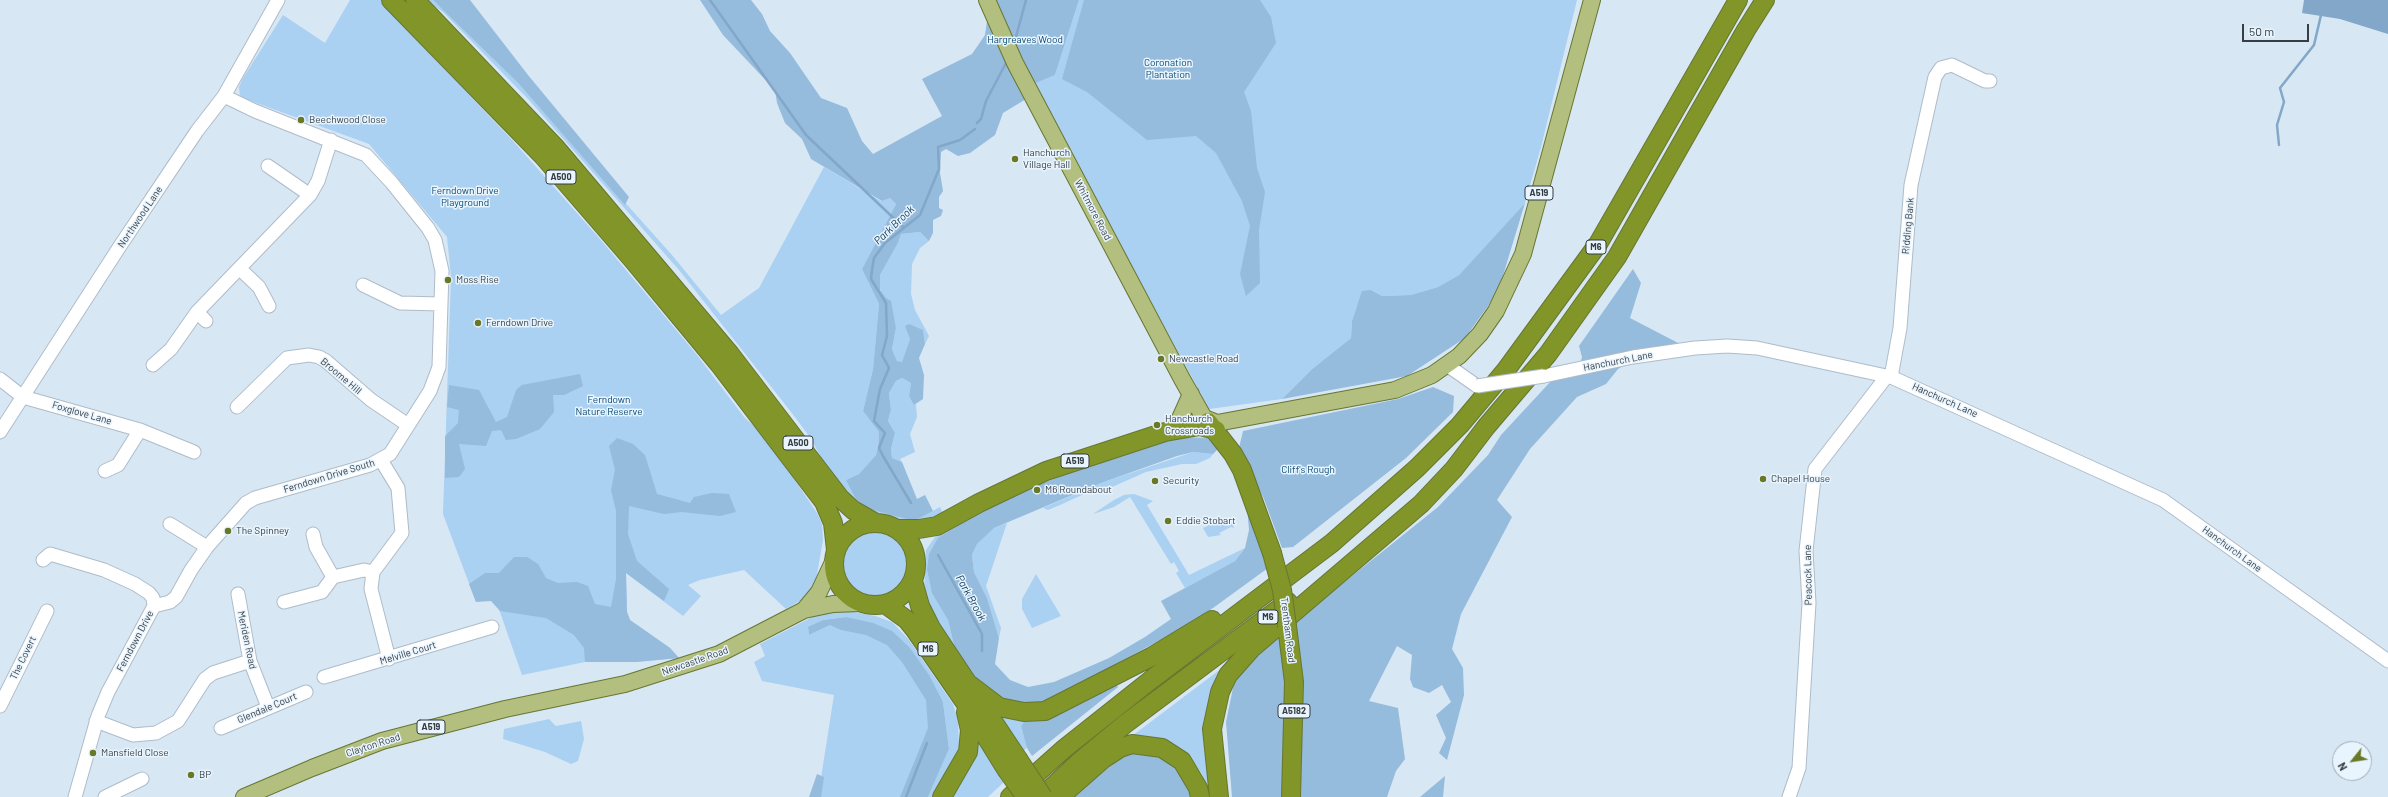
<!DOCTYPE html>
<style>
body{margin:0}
#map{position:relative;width:2388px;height:797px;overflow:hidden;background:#d8e7f4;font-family:Barlow,sans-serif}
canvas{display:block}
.north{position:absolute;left:2332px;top:741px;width:40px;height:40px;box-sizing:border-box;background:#e8f4fe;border:1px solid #a1abb3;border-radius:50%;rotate:240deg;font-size:11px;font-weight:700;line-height:16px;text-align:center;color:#373d42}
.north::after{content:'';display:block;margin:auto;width:14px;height:18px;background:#687826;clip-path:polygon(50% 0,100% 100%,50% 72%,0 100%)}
.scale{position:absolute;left:2242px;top:24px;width:67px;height:18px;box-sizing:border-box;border:2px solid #373d42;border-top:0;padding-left:5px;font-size:12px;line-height:14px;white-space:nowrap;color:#373d42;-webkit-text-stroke:3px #e8f4fe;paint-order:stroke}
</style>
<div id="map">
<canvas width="2388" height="797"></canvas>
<div class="north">N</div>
<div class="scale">50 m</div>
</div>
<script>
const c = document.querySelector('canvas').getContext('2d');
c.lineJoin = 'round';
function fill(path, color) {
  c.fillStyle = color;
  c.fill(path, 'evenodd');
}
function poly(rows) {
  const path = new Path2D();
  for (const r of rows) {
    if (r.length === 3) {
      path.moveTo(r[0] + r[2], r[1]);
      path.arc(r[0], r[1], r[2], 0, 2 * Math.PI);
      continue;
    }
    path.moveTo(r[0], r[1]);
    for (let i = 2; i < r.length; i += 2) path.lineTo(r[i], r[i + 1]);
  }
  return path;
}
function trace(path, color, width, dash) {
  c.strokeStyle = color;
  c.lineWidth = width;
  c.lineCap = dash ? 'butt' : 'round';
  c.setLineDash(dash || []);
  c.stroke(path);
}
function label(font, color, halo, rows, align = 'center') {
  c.font = font + ' Barlow,sans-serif';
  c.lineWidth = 3;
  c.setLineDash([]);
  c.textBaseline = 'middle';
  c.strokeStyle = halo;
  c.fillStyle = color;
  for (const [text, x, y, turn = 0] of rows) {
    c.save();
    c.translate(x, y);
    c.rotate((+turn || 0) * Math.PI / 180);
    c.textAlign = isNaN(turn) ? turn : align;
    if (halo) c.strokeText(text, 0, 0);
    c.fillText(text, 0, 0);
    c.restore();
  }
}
fill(poly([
 [350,0,383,0,409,25,413,36,513,141,600,239,697,355,744,417,765,436,817,513,822,524,823,540,816,580,813,589,803,599,786,609,744,570,700,580,688,585,701,596,683,616,626,573,627,612,630,620,670,648,679,658,636,662,585,662,522,675,494,595,476,602,443,514,451,277,447,237,369,144,240,97,239,87,243,78,283,15,325,43],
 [425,0,433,0,441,7,518,83,672,255,721,315,759,288,824,167,881,201,890,198,896,204,862,269,879,304,873,369,863,411,879,432,878,447,876,455,859,474,846,480,899,517,910,520,918,519,940,507,944,515,928,523,896,521,855,503,824,463,811,439,795,417,679,270,529,100,443,12],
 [1079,0,1577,0,1541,147,1525,203,1459,275,1438,287,1411,295,1382,296,1371,290,1357,306,1352,321,1351,338,1311,370,1282,399,1209,409,1033,83,1055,75],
 [920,232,929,241,920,248,912,264,911,294,915,310,929,336,925,344,923,330,910,339,902,363,897,361,892,349,896,328,893,316,879,287,880,275,898,243,901,234],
 [902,378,911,383,909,396,915,405,916,404,917,417,910,434,915,452,900,459,902,462,892,458,891,449,895,433,888,421,891,410,889,393,896,381],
 [1193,452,1213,454,1210,458,1196,464,1182,464,1146,472,1103,491,1093,490,1060,505,1048,510,1043,508,1101,483],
 [1134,494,1153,501,1147,505,1189,575,1245,548,1235,561,1185,588,1176,573,1179,571,1174,562,1171,564,1130,497,1114,507,1093,514,1114,500,1124,495],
 [1225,518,1229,525,1232,523,1234,528,1231,527,1219,533,1221,535,1208,537,1203,528],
 [1007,523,986,586,1001,628,999,638,987,598,974,572,972,555,977,544,985,535,994,528],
 [955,527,938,539,942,609,948,620,955,649,938,625,924,594,926,550,935,537],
 [876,563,33],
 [1036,574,1061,616,1032,628,1022,609,1022,599],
 [844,610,875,616,892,622,909,640,953,704,958,719,959,748,933,797,928,797,949,749,943,702,910,648,846,617,823,620,808,628,809,635,830,625,847,625,906,653,936,708,912,797,818,797,834,695,762,681,754,662,765,656,760,644,818,614],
 [1226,665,1215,797,1208,797,1202,774,1191,759,1166,742,1155,737,1132,736],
 [1000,715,1026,719,1021,726,1027,747,1024,751],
 [549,719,556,726,581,721,584,739,578,761,571,764,545,752,503,739,504,729],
 [975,731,1004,782,988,797,950,797]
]), '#aad0f2');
fill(poly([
 [433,0,470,0,528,75,629,197,625,205,518,83],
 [700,0,751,0,762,14,770,31,790,53,821,98,847,108,862,141,873,154,942,116,922,79,972,54,985,35,990,0,1079,0,1055,75,1033,84,1026,99,1003,113,995,135,970,153,958,156,946,149,941,152,940,173,943,191,939,197,939,208,943,210,941,216,933,220,933,233,929,241,920,232,901,234,898,243,880,275,880,290,886,298,891,301,896,328,892,349,897,361,902,362,910,339,905,326,909,324,923,330,925,344,919,358,924,375,923,399,914,405,909,396,911,383,902,378,896,381,889,393,891,410,888,421,895,433,891,449,892,458,902,462,917,499,925,495,933,511,918,519,910,520,866,508,856,499,846,480,859,474,876,455,878,447,879,432,863,411,873,369,879,304,862,269,896,204,890,198,882,201,811,159,802,139,785,123,777,103,775,90,723,35],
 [1084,0,1260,0,1271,17,1276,43,1244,92,1251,111,1257,168,1265,192,1259,230,1260,283,1246,296,1240,274,1250,226,1242,201,1216,153,1196,136,1147,140,1087,92,1062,79],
 [1525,203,1498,292,1465,338,1407,376,1282,399,1311,370,1351,338,1352,321,1362,291,1371,290,1382,296,1411,295,1438,287,1459,275],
 [1633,269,1641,283,1630,318,1682,345,1640,355,1618,369,1606,384,1577,397,1530,449,1497,500,1512,517,1461,614,1452,649,1463,668,1464,695,1447,760,1439,753,1446,738,1436,715,1451,702,1442,685,1429,693,1413,687,1410,679,1412,655,1397,646,1369,701,1398,708,1405,759,1396,771,1387,797,1232,797,1226,722,1234,683,1244,666,1327,596,1438,507,1488,455,1501,435,1552,380,1578,375,1582,357,1579,346],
 [580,374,583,386,564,395,553,395,554,412,540,429,516,439,506,440,501,430,492,431,486,446,459,444,465,469,459,477,445,478,445,436,458,423,459,410,447,407,449,385,479,390,496,422,507,417,516,390,522,385],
 [1433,387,1454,396,1453,412,1406,458,1293,547,1282,548,1264,499,1239,448,1243,431,1398,399],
 [1179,437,1210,438,1218,449,1213,454,1193,452,1177,456,1101,483,994,528,977,544,972,555,974,572,987,598,999,638,995,664,1010,680,1028,687,1054,682,1109,658,1145,637,1171,619,1161,601,1235,561,1245,548,1249,530,1247,506,1268,568,1213,608,1173,633,1048,701,1034,705,1017,704,993,694,978,682,955,649,948,620,932,593,927,569,929,554,938,538,986,508,1018,493,1076,470,1147,445],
 [617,438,633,444,645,455,657,494,690,503,694,497,712,493,729,494,736,512,720,516,682,512,664,514,629,506,628,534,637,561,669,589,664,601,626,573,627,612,630,620,670,648,679,658,636,662,585,662,584,648,574,635,546,618,500,611,491,601,476,602,469,584,485,573,499,573,514,557,527,557,538,564,546,578,558,583,577,582,588,586,595,604,611,607,616,579,616,511,611,490,615,470,609,446],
 [846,617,873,623,892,631,910,648,929,675,943,702,949,749,928,797,900,797,928,728,926,700,902,662,887,645,866,635,841,630,830,625,809,635,808,627,823,620],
 [1113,681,1118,687,1032,756,1027,748,1021,726,1026,719],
 [1128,751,1151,751,1181,770,1193,797,1067,797],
 [817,774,824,777,821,797,809,797],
 [1445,776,1443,797,1420,797]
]), '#95bbdd');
fill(poly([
 [2304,0,2388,0,2388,34,2340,19,2302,13]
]), '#82a7c8');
trace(poly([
 [710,0,806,135,903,227],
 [1014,44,1026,0],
 [977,123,981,119,986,101,1006,63],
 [2279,145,2277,125,2284,102,2280,88,2314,45,2321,15],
 [911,503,883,456,879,448,885,433,874,421,880,389,889,368,882,355,887,336,886,303,871,279,872,270,874,258,885,243,920,215,939,169,938,147,960,140,975,129],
 [938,555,982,634,982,651],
 [906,797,927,743]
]), '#82a7c8', 2.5);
const minor = poly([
 [268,166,310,195],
 [240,269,259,287,269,306],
 [363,285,400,303,441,304],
 [197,312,206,321],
 [153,365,171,349,197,312,310,195,318,181,331,140],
 [1447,365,1477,386],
 [1544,376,1633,357,1695,348,1727,346,1757,348,1891,377,2163,500,2388,661],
 [1891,377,1900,328,1911,185,1935,77,1941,68,1952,65,1985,81,1990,81],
 [0,379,23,397,140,430,194,452],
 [237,407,287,358,309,355,319,357,326,361,371,400,408,425],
 [0,432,120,246,197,131,224,96,278,0],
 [381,460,398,488,402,533,373,572,371,589,389,659],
 [105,471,118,465,140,430],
 [170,524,207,547],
 [313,534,316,547,333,577],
 [43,560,50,554,104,570,135,584,149,593,153,598,154,606],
 [238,594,250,661,268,707],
 [284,602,322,592,333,577,364,570,373,572],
 [324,677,492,627],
 [0,706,47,611],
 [96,721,133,735,156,733,178,721,205,679,213,673,250,661],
 [221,728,306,692],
 [75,797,98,716,108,692,154,606,170,602,176,597,191,570,207,547,246,503,255,498,370,465,390,454,430,391,439,367,442,271,435,240,428,228,392,183,366,155,255,111,224,96],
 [105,797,142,779],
 [1789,797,1799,768,1809,603,1806,551,1815,469,1887,376]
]);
const major = poly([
 [987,0,1015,63,1182,379,1204,418],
 [1204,418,1217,423,1395,390,1432,375,1459,356,1480,334,1496,311,1523,254,1592,0],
 [1178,423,1191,394],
 [804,610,819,592,834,560],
 [244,797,312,768,382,741,505,709,625,684,719,654,804,610,833,604,860,603]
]);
const highway = poly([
 [391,0,543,156,632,259,719,364,824,502,833,523,836,550],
 [415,0,556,148,730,354,840,498,853,510,874,522],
 [1208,422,1233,454,1242,470,1272,553],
 [875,564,41],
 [898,529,919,529,937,526,979,503,1046,471,1165,432,1200,426,1216,430],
 [913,581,920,606,931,628,1018,759],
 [885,604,907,620,915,630,964,701,1006,769],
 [1287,626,1294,682,1291,797],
 [970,685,999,707,1024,712,1045,711,1151,657,1212,620],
 [942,797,968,752,970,730,966,712],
 [1010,797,1065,748,1152,679,1332,543,1417,468,1460,425,1506,370,1598,244,1738,0],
 [1041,797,1079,762,1125,724,1288,602],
 [1060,797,1103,759,1120,748,1132,744,1162,748,1182,761,1198,788,1200,797],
 [1219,797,1212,729,1220,692,1228,675,1251,649,1421,504,1454,469,1486,427,1548,354,1617,257,1746,30,1765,0]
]);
trace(minor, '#aebcc9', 15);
trace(major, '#677631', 18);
trace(highway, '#677631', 20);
trace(minor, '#fff', 13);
trace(major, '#b3bf7e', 16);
trace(highway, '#819528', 18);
const minorBridge = poly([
 [1477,386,1544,376]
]);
const highwayBridge = poly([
 [1272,553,1282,590,1287,626],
 [1018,759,1043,797],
 [1006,769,1026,797]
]);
trace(minorBridge, '#aebcc9', 15, []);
trace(highwayBridge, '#677631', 20, []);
trace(minorBridge, '#fff', 13);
trace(highwayBridge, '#819528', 18);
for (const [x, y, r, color] of [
 [301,120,4,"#687826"],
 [1015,159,4,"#687826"],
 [448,280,4,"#687826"],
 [478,323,4,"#687826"],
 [1161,359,4,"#687826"],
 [1157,425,4,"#687826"],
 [1763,479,4,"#687826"],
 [1155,481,4,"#687826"],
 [1037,490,4,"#687826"],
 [1168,521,4,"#687826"],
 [228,531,4,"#687826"],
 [93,753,4,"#687826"],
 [191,775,4,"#687826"]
]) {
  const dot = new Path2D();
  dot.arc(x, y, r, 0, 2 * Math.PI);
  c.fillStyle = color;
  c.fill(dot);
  trace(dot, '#e8f4fe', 1.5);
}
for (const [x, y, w] of [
 [561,177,30],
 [1539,193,28],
 [1596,247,20],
 [798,443,30],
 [1075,461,28],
 [1268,617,20],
 [928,649,20],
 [1294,711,32],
 [431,727,28]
]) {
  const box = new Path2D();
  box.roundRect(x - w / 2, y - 7, w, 14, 3);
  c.fillStyle = '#e8f4fe';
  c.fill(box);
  trace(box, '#373d42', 1);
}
label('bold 9px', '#373d42', null, [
 ["A500",561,177],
 ["A519",1539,193],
 ["M6",1596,247],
 ["A500",798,443],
 ["A519",1075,461],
 ["M6",1268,617],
 ["M6",928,649],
 ["A5182",1294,711],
 ["A519",431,727]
]);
label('10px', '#074872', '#e8f4fe', [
 ["Hargreaves Wood",1025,40],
 ["Coronation",1168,63],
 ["Plantation",1168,75],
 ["Ferndown Drive",465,191],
 ["Playground",465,203],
 ["Ferndown",609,400],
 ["Nature Reserve",609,412],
 ["Cliff's Rough",1308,470]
]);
label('10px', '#373d42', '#e8f4fe', [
 ["Beechwood Close",309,120],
 ["Hanchurch",1023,153],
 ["Village Hall",1023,165],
 ["Moss Rise",456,280],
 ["Ferndown Drive",486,323],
 ["Newcastle Road",1169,359],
 ["Hanchurch",1165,419],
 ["Crossroads",1165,431],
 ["Chapel House",1771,479],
 ["Security",1163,481],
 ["M6 Roundabout",1045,490],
 ["Eddie Stobart",1176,521],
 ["The Spinney",236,531],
 ["Mansfield Close",101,753],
 ["BP",199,775]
], 'left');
label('10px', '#373d42', '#e8f4fe', [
 ["Whitmore Road",1093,210,62],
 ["Northwood Lane",140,217,-56],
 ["Ridding Bank",1908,226,-85],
 ["Hanchurch Lane",1618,361,-11],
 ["Broome Hill",341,376,40],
 ["Hanchurch Lane",1945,400,24],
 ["Foxglove Lane",82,413,16],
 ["Ferndown Drive South",329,476,-17],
 ["Hanchurch Lane",2232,549,36],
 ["Peacock Lane",1808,575,-91],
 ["Trentham Road",1288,630,83],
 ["Meriden Road",247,640,78],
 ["Ferndown Drive",135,641,-62],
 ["Melville Court",408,653,-17],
 ["The Covert",23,658,-64],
 ["Newcastle Road",695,661,-19],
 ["Glendale Court",267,708,-23],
 ["Clayton Road",373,745,-18]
]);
label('italic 11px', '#0e3b5c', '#e8f4fe', [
 ["Park Brook",894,225,-44],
 ["Park Brook",971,598,61]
]);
</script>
